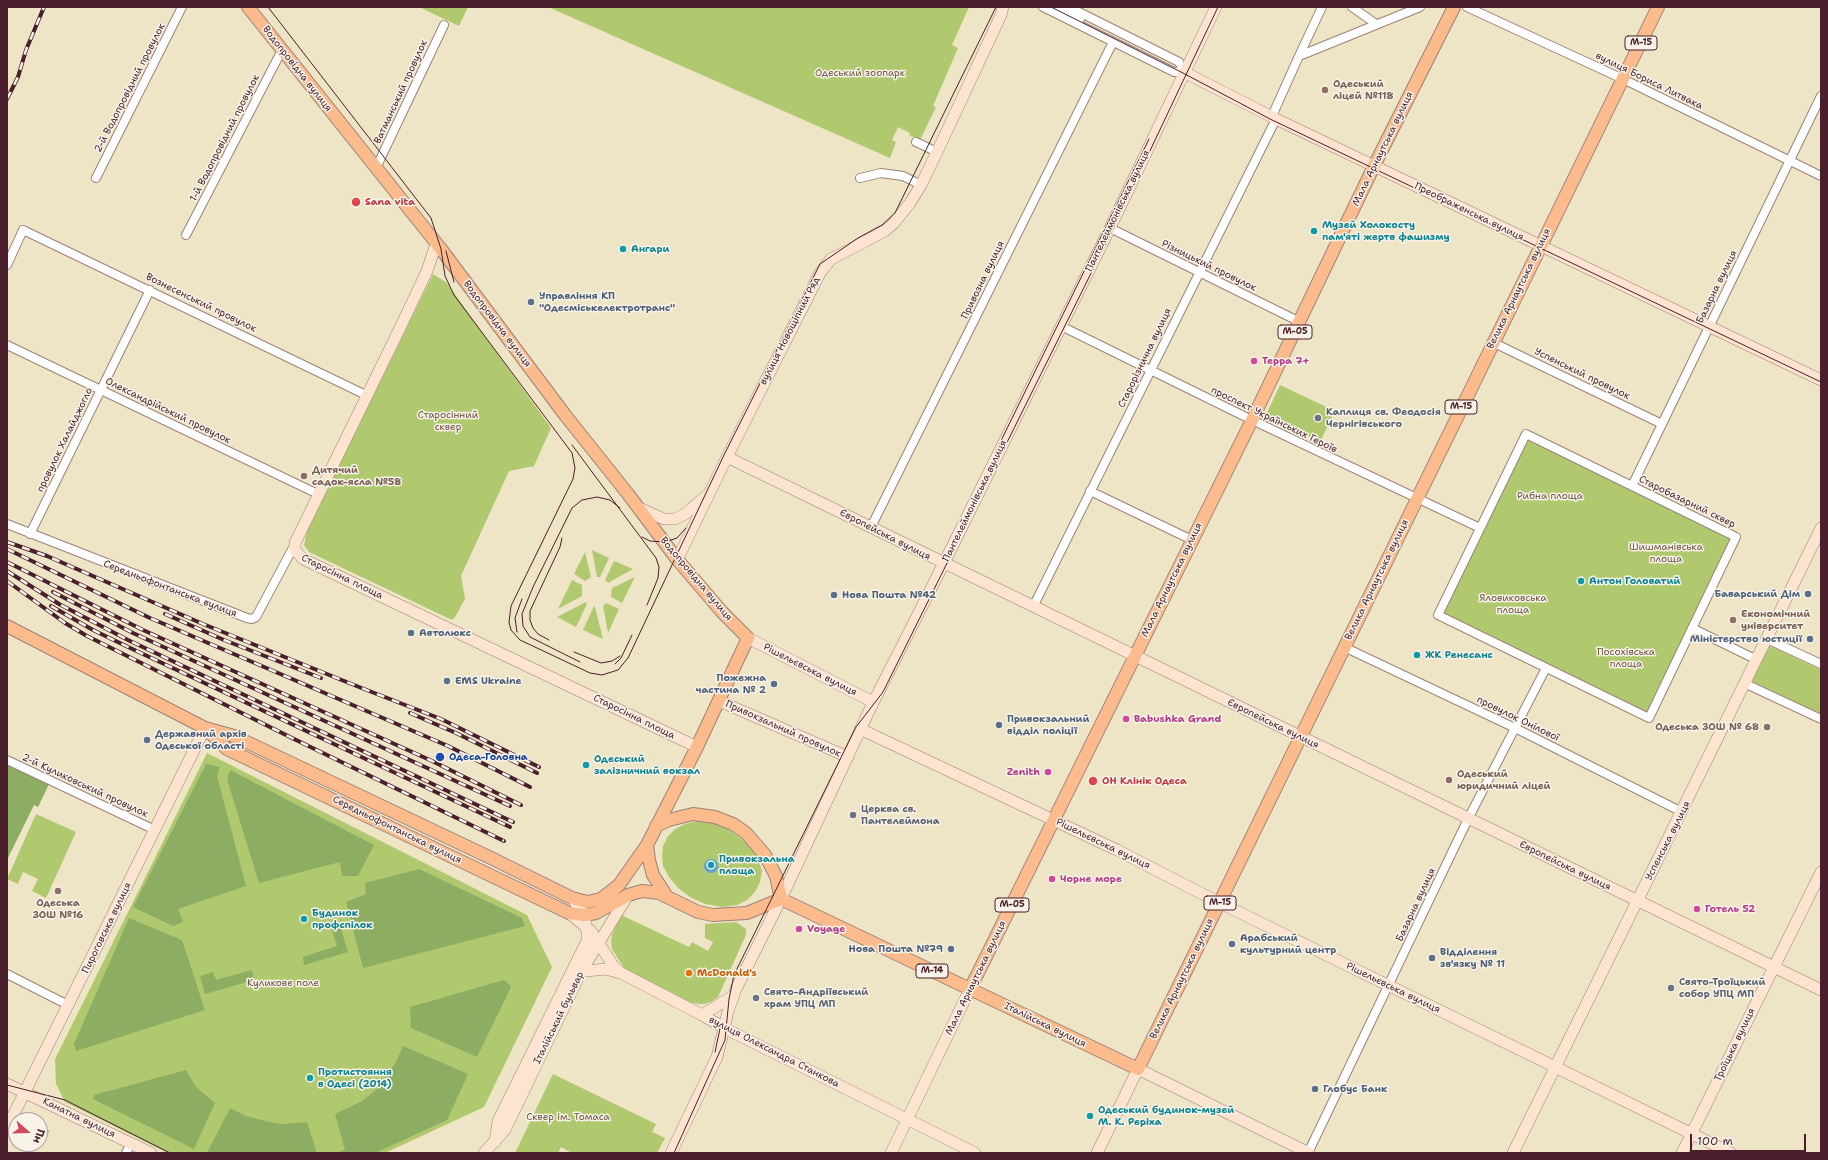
<!DOCTYPE html>
<meta charset="utf-8">
<style>
body{margin:0}
#map{position:relative;width:1828px;height:1160px;overflow:hidden;background:#eee4c6;font-family:"Shantell Sans",sans-serif}
canvas{display:block}
.frame{position:absolute;inset:0;border:8px solid #4a1f2b;pointer-events:none}
.north{position:absolute;left:8px;top:1112px;width:40px;height:40px;box-sizing:border-box;background:#f7f3e8;border:1px solid #b29e9c;border-radius:50%;rotate:110deg;font-size:11px;font-weight:700;line-height:16px;text-align:center;color:#4a1f2b}
.north::after{content:'';display:block;margin:auto;width:14px;height:18px;background:#d1495b;clip-path:polygon(50% 0,100% 100%,50% 72%,0 100%)}
.scale{position:absolute;left:1690px;top:1134px;width:116px;height:18px;box-sizing:border-box;border:2px solid #4a1f2b;border-top:0;padding-left:5px;font-size:12px;line-height:14px;white-space:nowrap;color:#4a1f2b;-webkit-text-stroke:3px #f7f3e8;paint-order:stroke}
</style>
<div id="map">
<canvas width="1828" height="1160"></canvas>
<div class="frame"></div>
<div class="north">Пн</div>
<div class="scale">100 m</div>
</div>
<script>
const c = document.querySelector('canvas').getContext('2d');
c.lineJoin = 'round';
function fill(path, color) {
  c.fillStyle = color;
  c.fill(path, 'evenodd');
}
function poly(rows) {
  const path = new Path2D();
  for (const r of rows) {
    if (r.length === 3) {
      path.moveTo(r[0] + r[2], r[1]);
      path.arc(r[0], r[1], r[2], 0, 2 * Math.PI);
      continue;
    }
    path.moveTo(r[0], r[1]);
    for (let i = 2; i < r.length; i += 2) path.lineTo(r[i], r[i + 1]);
  }
  return path;
}
function trace(path, color, width, dash) {
  c.strokeStyle = color;
  c.lineWidth = width;
  c.lineCap = dash ? 'butt' : 'round';
  c.setLineDash(dash || []);
  c.stroke(path);
}
function label(font, color, halo, rows, align = 'center') {
  c.font = font + ' "Shantell Sans",sans-serif';
  c.lineWidth = 3;
  c.setLineDash([]);
  c.textBaseline = 'middle';
  c.strokeStyle = halo;
  c.fillStyle = color;
  for (const [text, x, y, turn = 0] of rows) {
    c.save();
    c.translate(x, y);
    c.rotate((+turn || 0) * Math.PI / 180);
    c.textAlign = isNaN(turn) ? turn : align;
    if (halo) c.strokeText(text, 0, 0);
    c.fillText(text, 0, 0);
    c.restore();
  }
}
fill(poly([
 [419,7,468,7,459,26],
 [548,7,969,7,952,45,958,48,933,106,936,107,920,140,909,135,910,133,898,127,892,140,896,142,890,158],
 [433,274,446,282,551,428,534,466,509,471,461,576,465,599,455,617,452,620,309,552,304,545,307,531],
 [1280,385,1335,411,1320,442,1266,415],
 [1526,434,1736,537,1649,718,1438,615],
 [592,550,609,558,600,577,597,577],
 [585,552,591,577,585,581,574,574],
 [614,561,633,569,608,583,605,580],
 [635,577,622,603,611,597,612,588],
 [572,580,582,585,582,596,558,609],
 [586,602,587,604,576,627,557,617],
 [606,603,619,609,608,633,603,606],
 [594,606,595,607,603,639,583,630],
 [1766,644,1821,670,1821,714,1749,680],
 [207,753,527,915,552,967,484,1107,385,1153,168,1153,65,1102,56,1084,55,1059],
 [36,814,76,832,46,898,32,891,38,879,23,872,18,884,7,879],
 [698,821,713,823,726,828,747,843,754,852,759,861,762,871,760,882,755,892,747,900,737,905,722,907,705,904,690,897,678,888,669,877,663,866,662,856,663,846,668,836,675,829,685,824],
 [621,915,689,947,692,942,708,951,713,942,705,938,705,924,736,922,746,929,746,935,718,997,711,1002,704,1004,689,1003,627,971,622,965,612,949,611,941,612,935],
 [553,1074,656,1124,652,1132,665,1138,657,1153,572,1153,561,1147,558,1153,515,1153]
]), '#b0c96f');
fill(poly([
 [7,763,49,784,38,807,34,805,7,860],
 [206,764,220,767,217,776,246,886,178,909,183,922,173,926,133,907],
 [230,770,374,845,358,876,342,876,340,862,259,883,227,779],
 [419,869,522,918,525,926,363,968,346,902,366,894,365,883],
 [129,918,182,940,205,1010,76,1051,74,1044],
 [340,926,348,952,304,965,303,957,337,946,331,928],
 [252,970,254,980,205,994,200,976,213,972,216,980],
 [504,980,511,986,510,989,477,1057,411,1028,410,1007],
 [403,1046,468,1074,447,1120,375,1153,340,1153,340,1151,345,1150,335,1114,362,1101,377,1089,396,1062],
 [186,1070,196,1087,215,1103,194,1149,93,1099,94,1095],
 [230,1108,246,1116,269,1122,283,1124,307,1122,317,1153,207,1153]
]), '#8cad62');
fill(poly([
 [711,866,7]
]), '#5ca1d2');
trace(poly([
 [40,1138,47,1124]
]), '#cdbda7', 11, [11, 5.5]);
const street = poly([
 [1043,7,1174,72,1184,72],
 [1056,7,1080,19],
 [1069,7,1179,62,1184,72],
 [1352,7,1376,24],
 [1467,7,1623,79,1821,176],
 [1299,56,1322,7],
 [916,142,937,152],
 [376,168,444,25],
 [96,178,182,7],
 [860,178,881,173,903,176,921,185],
 [1110,228,1300,322],
 [186,235,282,50],
 [7,265,23,230,368,396],
 [1061,326,1252,420,1480,528],
 [1492,342,1662,424],
 [7,345,320,495],
 [1526,434,1736,537,1649,718,1438,615,1526,434],
 [1632,486,1821,96],
 [1090,491,1192,540],
 [7,524,247,618,252,619,256,617,295,544],
 [871,527,1113,42],
 [30,534,150,290],
 [1033,607,1276,119,1272,116,1299,56,1420,7],
 [1692,628,1757,660],
 [1767,639,1821,664],
 [1344,647,1515,728,1682,812],
 [1746,684,1821,719],
 [7,760,155,830],
 [7,974,68,1005],
 [126,1153,131,1143],
 [1308,1153,1468,819,1546,668]
]);
const secondary = poly([
 [1184,72,1276,119,1821,380],
 [436,244,427,271,399,330,295,543,295,550,303,559,697,747],
 [727,457,1821,990],
 [639,508,664,519,675,519,685,514,706,496],
 [677,560,727,457,820,273,831,259,885,231,894,223,910,203,921,185,937,152,1001,15,1003,7],
 [748,638,873,702],
 [719,701,848,757],
 [860,729,1117,850,1220,903,1731,1153],
 [569,913,591,931,614,967,621,973,702,1015,726,1029,975,1153],
 [576,972,606,969,620,973],
 [702,1015,733,996],
 [7,1084,151,1153],
 [7,1128,205,728],
 [495,1142,498,1121,587,941,587,932,584,915,572,898],
 [484,1153,505,1130,581,972,628,895],
 [671,1153,717,1057,728,1011,736,989,781,899,870,709,947,557,1110,228,1216,7],
 [891,1153,970,989],
 [1097,1153,1138,1069,1309,1153],
 [1513,1153,1821,528],
 [1682,1153,1821,872]
]);
const primary = poly([
 [7,626,205,728,234,736,491,858,572,898,587,902,601,899,619,885,647,845,697,747,748,638,722,612,676,558,628,494,565,415,441,249,248,7],
 [207,730,227,749,569,913,584,915,596,913,628,895,642,891,659,893,698,912,713,915,747,913,781,899],
 [656,826,669,820,693,814,715,817,733,824,746,833,765,855,776,876,781,899],
 [647,845,649,860,653,875,666,895],
 [781,899,1138,1069,1658,7],
 [970,989,1252,420,1374,166,1454,7]
]);
trace(street, '#9c8278', 10);
trace(secondary, '#9c8278', 12);
trace(primary, '#9c8278', 14);
trace(street, '#fff', 8);
trace(secondary, '#fde4d1', 11);
trace(primary, '#fbbb8d', 12);
trace(poly([
 [268,7,431,218,441,249,445,276,454,295,572,453,575,468,573,479,511,606,509,622,511,630,520,640,590,673,602,675,618,670,628,658,724,455,820,264,858,238,882,225,895,213,996,7],
 [1051,7,1181,72,1270,119,1821,382],
 [446,251,454,282],
 [572,445,656,558,659,567,658,578,647,605],
 [995,453,1149,139],
 [642,537,650,541,665,542,677,538,686,528],
 [517,632,515,618,522,599],
 [549,640,538,634,533,628,530,620,530,611,560,547,562,538],
 [574,652,601,663,612,661,620,656],
 [580,662,530,637,523,626,522,614,533,587,572,508,582,500,597,497,610,500,620,508],
 [615,664,621,658,632,635],
 [715,1052,721,1024],
 [7,1085,65,1100,170,1153],
 [674,1153,725,1040,729,999,734,975,856,727,883,692,1113,229,1218,7]
]), '#4a1f2b', 1);
const rail = poly([
 [7,99,18,77,26,50,44,7],
 [7,542,47,556,203,624,359,687,441,719,539,767],
 [7,549,150,618,448,746,530,787],
 [7,562,143,630,432,761,521,805],
 [7,571,59,604,128,640,513,822],
 [7,581,65,623,87,636,292,738,504,841],
 [53,592,133,633,510,806],
 [51,606,93,630,126,646,510,827],
 [165,614,224,640,321,678],
 [410,713,456,733,537,773]
]);
trace(rail, '#4a1f2b', 4);
trace(rail, '#f7f3e8', 2.5, [8]);
for (const [x, y, r, color] of [
 [1325,90,4,"#8d6e63"],
 [356,202,5,"#e0444e"],
 [1314,231,4,"#0f9aa8"],
 [623,249,4,"#0f9aa8"],
 [531,302,4,"#5c6f8a"],
 [1254,361,4,"#d1479c"],
 [1318,418,4,"#6b7280"],
 [304,476,4,"#8d6e63"],
 [1581,581,4,"#0f9aa8"],
 [1808,594,4,"#5c6f8a"],
 [834,595,4,"#5c6f8a"],
 [1733,620,4,"#8d6e63"],
 [411,633,4,"#5c6f8a"],
 [1810,639,4,"#5c6f8a"],
 [1417,655,4,"#0f9aa8"],
 [447,681,4,"#5c6f8a"],
 [774,684,4,"#5c6f8a"],
 [1126,719,4,"#d1479c"],
 [999,725,4,"#5c6f8a"],
 [1767,727,4,"#8d6e63"],
 [147,740,4,"#5c6f8a"],
 [440,757,5,"#1a4fb4"],
 [586,765,4,"#0f9aa8"],
 [1048,772,4,"#d1479c"],
 [1449,780,4,"#8d6e63"],
 [1093,781,5,"#e0444e"],
 [853,815,4,"#6b7280"],
 [711,865,4,"#0f9aa8"],
 [1052,879,4,"#d1479c"],
 [58,891,4,"#8d6e63"],
 [1697,909,4,"#d1479c"],
 [304,919,4,"#0f9aa8"],
 [799,929,4,"#d1479c"],
 [1232,944,4,"#5c6f8a"],
 [951,949,4,"#5c6f8a"],
 [1432,958,4,"#5c6f8a"],
 [689,973,4,"#e8710a"],
 [1671,988,4,"#6b7280"],
 [756,998,4,"#6b7280"],
 [310,1078,4,"#0f9aa8"],
 [1315,1089,4,"#5c6f8a"],
 [1090,1116,4,"#0f9aa8"]
]) {
  const dot = new Path2D();
  dot.arc(x, y, r, 0, 2 * Math.PI);
  c.fillStyle = color;
  c.fill(dot);
  trace(dot, '#f7f3e8', 1.5);
}
for (const [x, y, w] of [
 [1641,43,32],
 [1295,332,34],
 [1461,407,32],
 [1220,903,32],
 [1012,905,34],
 [932,971,32]
]) {
  const box = new Path2D();
  box.roundRect(x - w / 2, y - 7, w, 14, 3);
  c.fillStyle = '#f7f3e8';
  c.fill(box);
  trace(box, '#4a1f2b', 1);
}
label('bold 9px', '#4a1f2b', null, [
 ["М-15",1641,43],
 ["М-05",1295,332],
 ["М-15",1461,407],
 ["М-15",1220,903],
 ["М-05",1012,905],
 ["М-14",932,971]
]);
label('10px', '#4a1f2b', '#f7f3e8', [
 ["Водопровідна вулиця",297,69,52],
 ["вулиця Бориса Литвака",1649,81,26],
 ["2-й Водопровідний провулок",130,88,-63],
 ["Ватманський провулок",401,92,-65],
 ["1-й Водопровідний провулок",225,138,-63],
 ["Мала Арнаутська вулиця",1383,149,-64],
 ["Пантелеймонівська вулиця",1118,211,-64],
 ["Преображенська вулиця",1469,212,26],
 ["Різницький провулок",1209,266,26],
 ["Привозна вулиця",983,280,-64],
 ["Базарна вулиця",1717,287,-64],
 ["Велика Арнаутська вулиця",1519,289,-64],
 ["Вознесенський провулок",201,303,26],
 ["Водопровідна вулиця",497,324,53],
 ["вулиця Новощіпний Ряд",790,331,-63],
 ["Старорізнична вулиця",1145,358,-64],
 ["Успенський провулок",1582,374,26],
 ["Олександрійський провулок",168,411,26],
 ["проспект Українських Героїв",1274,420,26],
 ["провулок Халайджогло",65,440,-64],
 ["Пантелеймонівська вулиця",975,501,-64],
 ["Старобазарний сквер",1687,502,26],
 ["Європейська вулиця",885,535,27],
 ["Старосінна площа",342,577,26],
 ["Водопровідна вулиця",696,579,50],
 ["Мала Арнаутська вулиця",1172,580,-64],
 ["Велика Арнаутська вулиця",1377,580,-64],
 ["Середньофонтанська вулиця",170,589,21],
 ["Рішельєвська вулиця",810,670,27],
 ["Старосінна площа",634,717,26],
 ["провулок Онілової",1518,719,26],
 ["Європейська вулиця",1273,724,26],
 ["Привокзальний провулок",783,729,24],
 ["2-й Куликовський провулок",85,786,25],
 ["Середньофонтанська вулиця",397,830,26],
 ["Успенська вулиця",1668,841,-63],
 ["Рішельєвська вулиця",1103,844,26],
 ["Європейська вулиця",1565,866,26],
 ["Базарна вулиця",1416,905,-65],
 ["Пироговська вулиця",107,928,-64],
 ["Мала Арнаутська вулиця",976,978,-64],
 ["Велика Арнаутська вулиця",1182,979,-64],
 ["Рішельєвська вулиця",1393,988,26],
 ["Італійський бульвар",559,1018,-64],
 ["Італійська вулиця",1045,1025,26],
 ["Троїцька вулиця",1735,1045,-64],
 ["вулиця Олександра Станкова",774,1052,27],
 ["Канатна вулиця",79,1118,26]
]);
label('10px', '#69523f', '#f7f3e8', [
 ["Одеський зоопарк",860,73],
 ["Старосінний",448,415],
 ["сквер",448,427],
 ["Рибна площа",1550,496],
 ["Шишманівська",1666,547],
 ["площа",1666,559],
 ["Яловиковська",1513,598],
 ["площа",1513,610],
 ["Посохівська",1626,652],
 ["площа",1626,664],
 ["Куликове поле",283,983],
 ["Сквер ім. Томаса",568,1117]
]);
label('bold 10px', '#785e54', '#f7f3e8', [
 ["Одеський",1333,84],
 ["ліцей №118",1333,96],
 ["Дитячий",312,470],
 ["садок-ясла №58",312,482],
 ["Економічний",1741,614],
 ["університет",1741,626],
 ["Одеська ЗОШ № 68",1759,727,"right"],
 ["Одеський",1457,774],
 ["юридичний ліцей",1457,786],
 ["Одеська",58,903,"center"],
 ["ЗОШ №16",58,915,"center"]
], 'left');
label('bold 10px', '#be3a42', '#f7f3e8', [
 ["Sana vita",365,202],
 ["ОН Клінік Одеса",1102,781]
], 'left');
label('bold 10px', '#0d838f', '#f7f3e8', [
 ["Музей Холокосту",1322,225],
 ["пам'яті жертв фашизму",1322,237],
 ["Ангари",631,249],
 ["Антон Головатий",1589,581],
 ["ЖК Ренесанс",1425,655],
 ["Одеський",594,759],
 ["залізничний вокзал",594,771],
 ["Привокзальна",719,859],
 ["площа",719,871],
 ["Будинок",312,913],
 ["профспілок",312,925],
 ["Протистояння",318,1072],
 ["в Одесі (2014)",318,1084],
 ["Одеський будинок-музей",1098,1110],
 ["М. К. Реріха",1098,1122]
], 'left');
label('bold 10px', '#4e5e75', '#f7f3e8', [
 ["Управління КП",539,296],
 ["\"Одесміськелектротранс\"",539,308],
 ["Баварський Дім",1800,594,"right"],
 ["Нова Пошта №42",842,595],
 ["Автолюкс",419,633],
 ["Міністерство юстиції",1802,639,"right"],
 ["Пожежна",766,678,"right"],
 ["частина № 2",766,690,"right"],
 ["EMS Ukraine",455,681],
 ["Привокзальний",1007,719],
 ["відділ поліції",1007,731],
 ["Державний архів",155,734],
 ["Одеської області",155,746],
 ["Арабський",1240,938],
 ["культурний центр",1240,950],
 ["Нова Пошта №79",943,949,"right"],
 ["Відділення",1440,952],
 ["зв'язку № 11",1440,964],
 ["Глобус Банк",1323,1089]
], 'left');
label('bold 10px', '#b23c85', '#f7f3e8', [
 ["Терра 7+",1262,361],
 ["Babushka Grand",1134,719],
 ["Zenith",1040,772,"right"],
 ["Чорне море",1060,879],
 ["Готель 52",1705,909],
 ["Voyage",807,929]
], 'left');
label('bold 10px', '#5b616d', '#f7f3e8', [
 ["Каплиця св. Феодосія",1326,412],
 ["Чернігівського",1326,424],
 ["Церква св.",861,809],
 ["Пантелеймона",861,821],
 ["Свято-Троїцький",1679,982],
 ["собор УПЦ МП",1679,994],
 ["Свято-Андріївський",764,992],
 ["храм УПЦ МП",764,1004]
], 'left');
label('bold 10px', '#164399', '#f7f3e8', [
 ["Одеса-Головна",449,757]
], 'left');
label('bold 10px', '#c56008', '#f7f3e8', [
 ["McDonald's",697,973]
], 'left');
</script>
